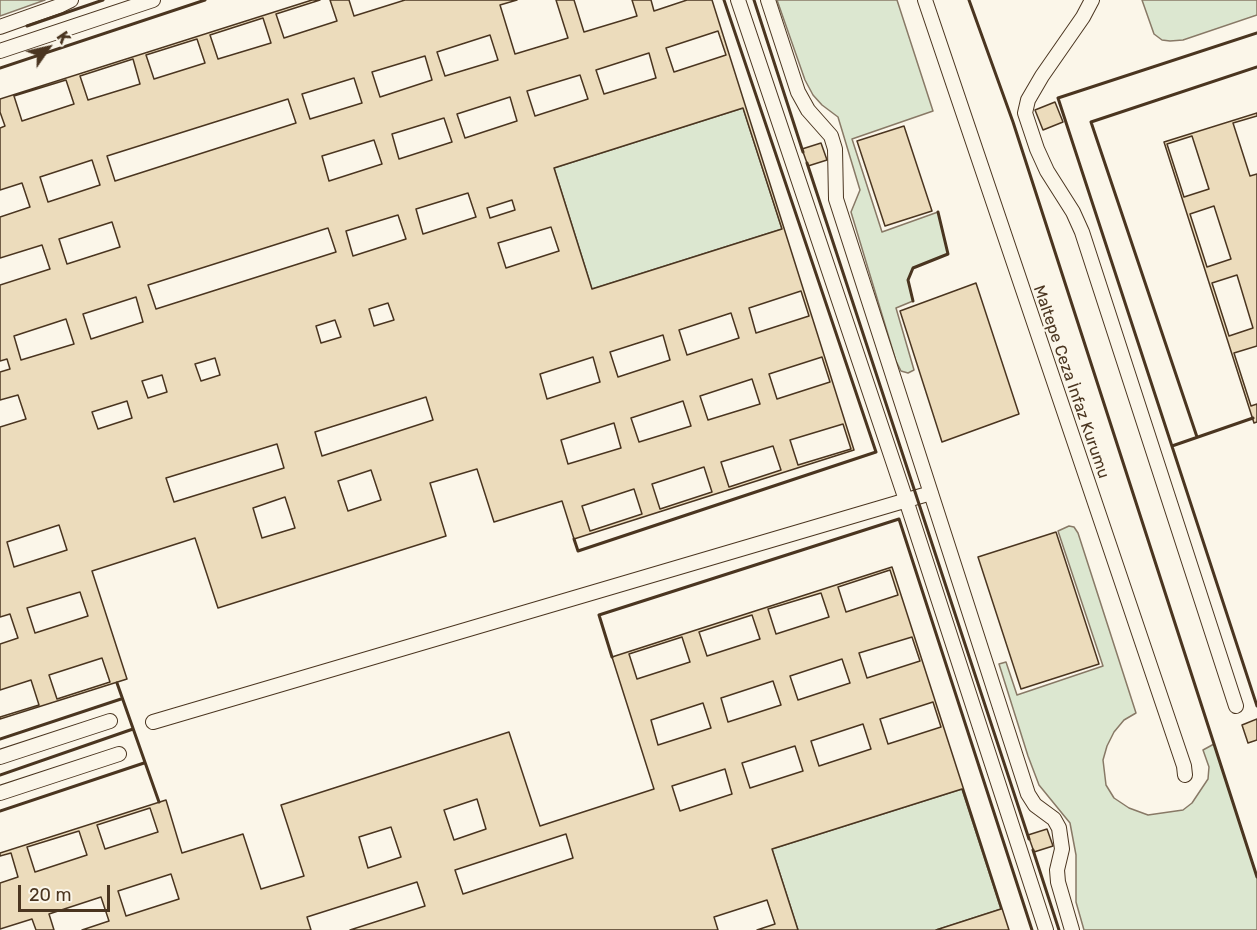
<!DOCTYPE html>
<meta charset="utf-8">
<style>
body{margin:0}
#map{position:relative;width:1257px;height:930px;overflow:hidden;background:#fbf6e9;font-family:Rubik,sans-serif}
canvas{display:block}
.north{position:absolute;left:18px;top:18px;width:60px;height:60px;-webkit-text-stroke:4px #fbf6e9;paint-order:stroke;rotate:56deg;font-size:16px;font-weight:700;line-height:24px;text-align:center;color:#4a3520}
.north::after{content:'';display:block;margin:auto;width:21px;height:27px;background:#4a3520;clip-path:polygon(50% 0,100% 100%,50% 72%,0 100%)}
.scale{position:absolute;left:18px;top:885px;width:92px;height:27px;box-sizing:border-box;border:3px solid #4a3520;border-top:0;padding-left:8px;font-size:18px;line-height:21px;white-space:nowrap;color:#4a3520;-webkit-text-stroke:4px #fbf6e9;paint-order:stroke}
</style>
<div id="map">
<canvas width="1257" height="930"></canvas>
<div class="north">K</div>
<div class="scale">20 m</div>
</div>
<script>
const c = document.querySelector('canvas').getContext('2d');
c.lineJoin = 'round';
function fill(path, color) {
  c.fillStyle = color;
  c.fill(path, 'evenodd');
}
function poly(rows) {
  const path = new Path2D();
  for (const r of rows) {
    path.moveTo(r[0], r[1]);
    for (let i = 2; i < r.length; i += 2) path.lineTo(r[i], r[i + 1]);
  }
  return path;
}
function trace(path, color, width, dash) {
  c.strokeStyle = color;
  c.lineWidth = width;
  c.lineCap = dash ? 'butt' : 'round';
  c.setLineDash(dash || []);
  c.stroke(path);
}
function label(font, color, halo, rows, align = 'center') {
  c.font = font + ' Rubik,sans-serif';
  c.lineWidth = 4.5;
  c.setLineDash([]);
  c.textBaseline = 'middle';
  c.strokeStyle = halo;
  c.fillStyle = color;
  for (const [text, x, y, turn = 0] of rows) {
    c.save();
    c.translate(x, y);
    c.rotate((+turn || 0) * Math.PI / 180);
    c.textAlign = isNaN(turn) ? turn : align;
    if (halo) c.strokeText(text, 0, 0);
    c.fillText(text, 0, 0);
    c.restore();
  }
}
const green = poly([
 [0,0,45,0,0,16,0,0],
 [777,0,897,0,933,111,852,139,882,232,938,212,948,254,913,268,908,280,913,301,896,308,914,370,908,373,901,371,896,361,851,212,860,190,838,117,822,105,813,95,805,80,777,0],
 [1142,0,1257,0,1257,15,1183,40,1170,41,1162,40,1154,34,1142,0],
 [743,108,782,229,592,289,554,168,743,108],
 [1069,526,1074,527,1078,533,1136,713,1124,720,1114,732,1107,746,1103,760,1106,785,1114,798,1129,808,1148,815,1183,810,1192,803,1208,779,1209,767,1203,750,1214,744,1257,877,1257,930,1084,930,1076,902,1076,855,1070,823,1039,785,1028,756,999,664,1006,662,1017,695,1103,666,1058,531,1069,526],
 [962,789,1001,909,936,930,798,930,772,849,962,789]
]);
fill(green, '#dce7d0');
trace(green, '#887966', 1.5);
const building = poly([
 [312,0,320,0,276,14,284,38,337,21,330,0,349,0,354,16,405,0,517,0,500,5,515,54,568,38,556,0,574,0,584,32,637,16,632,0,651,0,654,11,687,0,712,0,854,450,574,539,562,501,494,522,477,469,430,483,446,536,218,608,195,538,92,571,127,679,0,719,0,717,39,705,31,680,0,690,0,644,18,638,10,614,0,617,0,427,26,419,18,395,0,400,0,372,10,369,7,359,0,361,0,285,50,269,42,245,0,258,0,217,30,207,22,183,0,190,0,128,5,126,0,112,0,99,312,0],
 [263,18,271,43,218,59,210,35,263,18],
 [718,31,726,55,674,72,666,48,718,31],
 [490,35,498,60,445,76,437,52,490,35],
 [197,39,205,63,154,79,146,55,197,39],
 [649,53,656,78,604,94,596,70,649,53],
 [425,56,432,80,380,97,372,72,425,56],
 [133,59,140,84,88,100,80,76,133,59],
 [580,75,588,99,535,116,527,91,580,75],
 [354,78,362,103,310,119,302,94,354,78],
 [66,80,74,104,22,121,14,96,66,80],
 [510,97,517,121,465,138,457,114,510,97],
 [288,99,296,123,115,181,107,156,288,99],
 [743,108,782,229,592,289,554,168,743,108],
 [444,118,452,142,399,159,392,134,444,118],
 [374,140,382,164,329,181,322,156,374,140],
 [92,160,100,185,48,202,40,177,92,160],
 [468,193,476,217,423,234,416,209,468,193],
 [512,200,515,210,490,218,487,208,512,200],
 [398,215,406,239,353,256,346,231,398,215],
 [112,222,120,247,67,264,59,239,112,222],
 [551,227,559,251,506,268,498,243,551,227],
 [328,228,336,252,156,309,148,285,328,228],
 [801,291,809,316,756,333,749,308,801,291],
 [136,297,143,322,91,339,83,314,136,297],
 [388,303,394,320,374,326,369,309,388,303],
 [731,313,739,338,687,355,679,330,731,313],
 [66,319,74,344,21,360,14,336,66,319],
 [335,320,341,337,321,343,316,326,335,320],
 [663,335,670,360,618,377,610,352,663,335],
 [593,357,600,382,547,399,540,374,593,357],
 [822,357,830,382,777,399,769,374,822,357],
 [215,358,220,375,201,381,195,364,215,358],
 [162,375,167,392,148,398,142,381,162,375],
 [752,379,760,404,708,420,700,396,752,379],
 [426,397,433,420,322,456,315,432,426,397],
 [127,401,132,418,98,429,92,412,127,401],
 [683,401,691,426,639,442,631,418,683,401],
 [614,423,621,448,568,464,561,440,614,423],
 [843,424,851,449,798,465,790,440,843,424],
 [277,444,284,468,174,502,166,478,277,444],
 [773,446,781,470,729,487,721,462,773,446],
 [704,467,712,492,660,509,652,484,704,467],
 [371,470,381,500,348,511,338,481,371,470],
 [634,489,642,514,590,531,582,506,634,489],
 [285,497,295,528,262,538,253,508,285,497],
 [59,525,67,550,14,567,7,542,59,525],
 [80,592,88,616,35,633,27,608,80,592],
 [102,658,110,682,57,699,49,675,102,658],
 [1055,102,1063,122,1043,130,1035,110,1055,102],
 [1257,113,1257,116,1233,123,1250,176,1257,174,1257,346,1234,353,1251,406,1257,404,1257,422,1254,423,1164,142,1257,113],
 [1192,136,1209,189,1184,197,1167,144,1192,136],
 [1214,206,1231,259,1207,267,1190,214,1214,206],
 [1237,275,1253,328,1229,336,1212,283,1237,275],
 [904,126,932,211,885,226,857,141,904,126],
 [821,143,827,160,808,166,802,149,821,143],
 [976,283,1019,414,942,442,900,311,976,283],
 [1056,532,1099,664,1021,689,978,557,1056,532],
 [892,567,1009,930,936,930,1001,909,962,789,772,849,798,930,757,930,775,924,767,900,714,917,718,930,350,930,425,906,417,882,307,917,311,930,82,930,109,921,101,897,49,914,54,930,36,930,32,919,0,929,0,883,18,877,11,853,0,856,0,853,166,800,182,853,243,834,261,889,304,876,281,805,509,732,540,826,654,789,612,657,892,567],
 [890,570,898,595,846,612,838,587,890,570],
 [821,593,829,617,776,634,768,609,821,593],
 [752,615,760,639,707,656,699,632,752,615],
 [682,637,690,662,637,679,629,654,682,637],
 [912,637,920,661,867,678,859,653,912,637],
 [842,659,850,683,798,700,790,676,842,659],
 [773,681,781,705,728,722,721,698,773,681],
 [933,702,941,727,888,744,880,719,933,702],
 [703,703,711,728,658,745,651,720,703,703],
 [863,724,871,749,819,766,811,741,863,724],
 [795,746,803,771,750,788,742,763,795,746],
 [725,769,732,794,680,811,672,786,725,769],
 [477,799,486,829,454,840,444,810,477,799],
 [150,808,158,832,105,849,97,825,150,808],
 [391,827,401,857,368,868,359,837,391,827],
 [79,831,87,855,35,872,27,847,79,831],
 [566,834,573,858,463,894,455,870,566,834],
 [171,874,179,899,126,916,118,891,171,874],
 [1257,719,1257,740,1248,743,1242,725,1257,719],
 [1047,829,1053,846,1034,852,1028,835,1047,829]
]);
fill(building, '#ecdcbc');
trace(building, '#4a3520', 1.5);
const lane = poly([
 [738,0,906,500,1046,930],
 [768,0,798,92,808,110,831,136,835,149,836,199,1028,794,1035,805,1054,819,1059,828,1062,849,1057,870,1058,882,1072,930],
 [925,0,1184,766,1185,775],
 [1092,0,1083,17,1042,76,1028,100,1025,113,1037,149,1047,171,1073,212,1082,232,1236,706],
 [0,27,59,6,71,0],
 [0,51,153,0],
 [153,722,931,493],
 [0,757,110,721],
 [0,793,119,754]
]);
trace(lane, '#4a3520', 16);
trace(lane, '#fbf6e9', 14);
trace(poly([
 [754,0,803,152],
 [969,0,1013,122,1257,877],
 [27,26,103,0],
 [1257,33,1058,98,1257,706],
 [0,68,205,0],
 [807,163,1029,839],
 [913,301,908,280,913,268,948,254,938,212],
 [1197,437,1091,122,1257,67],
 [1172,446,1253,418],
 [574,539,578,551,876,452,724,0],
 [612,657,599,615,899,519,1032,930],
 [117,683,159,802],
 [0,739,121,699],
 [0,775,133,729],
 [0,811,144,763],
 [1033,850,1059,930]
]), '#4a3520', 3);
label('16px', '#4a3520', '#fbf6e9', [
 ["Maltepe Ceza İnfaz Kurumu",1071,382,71]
]);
</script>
